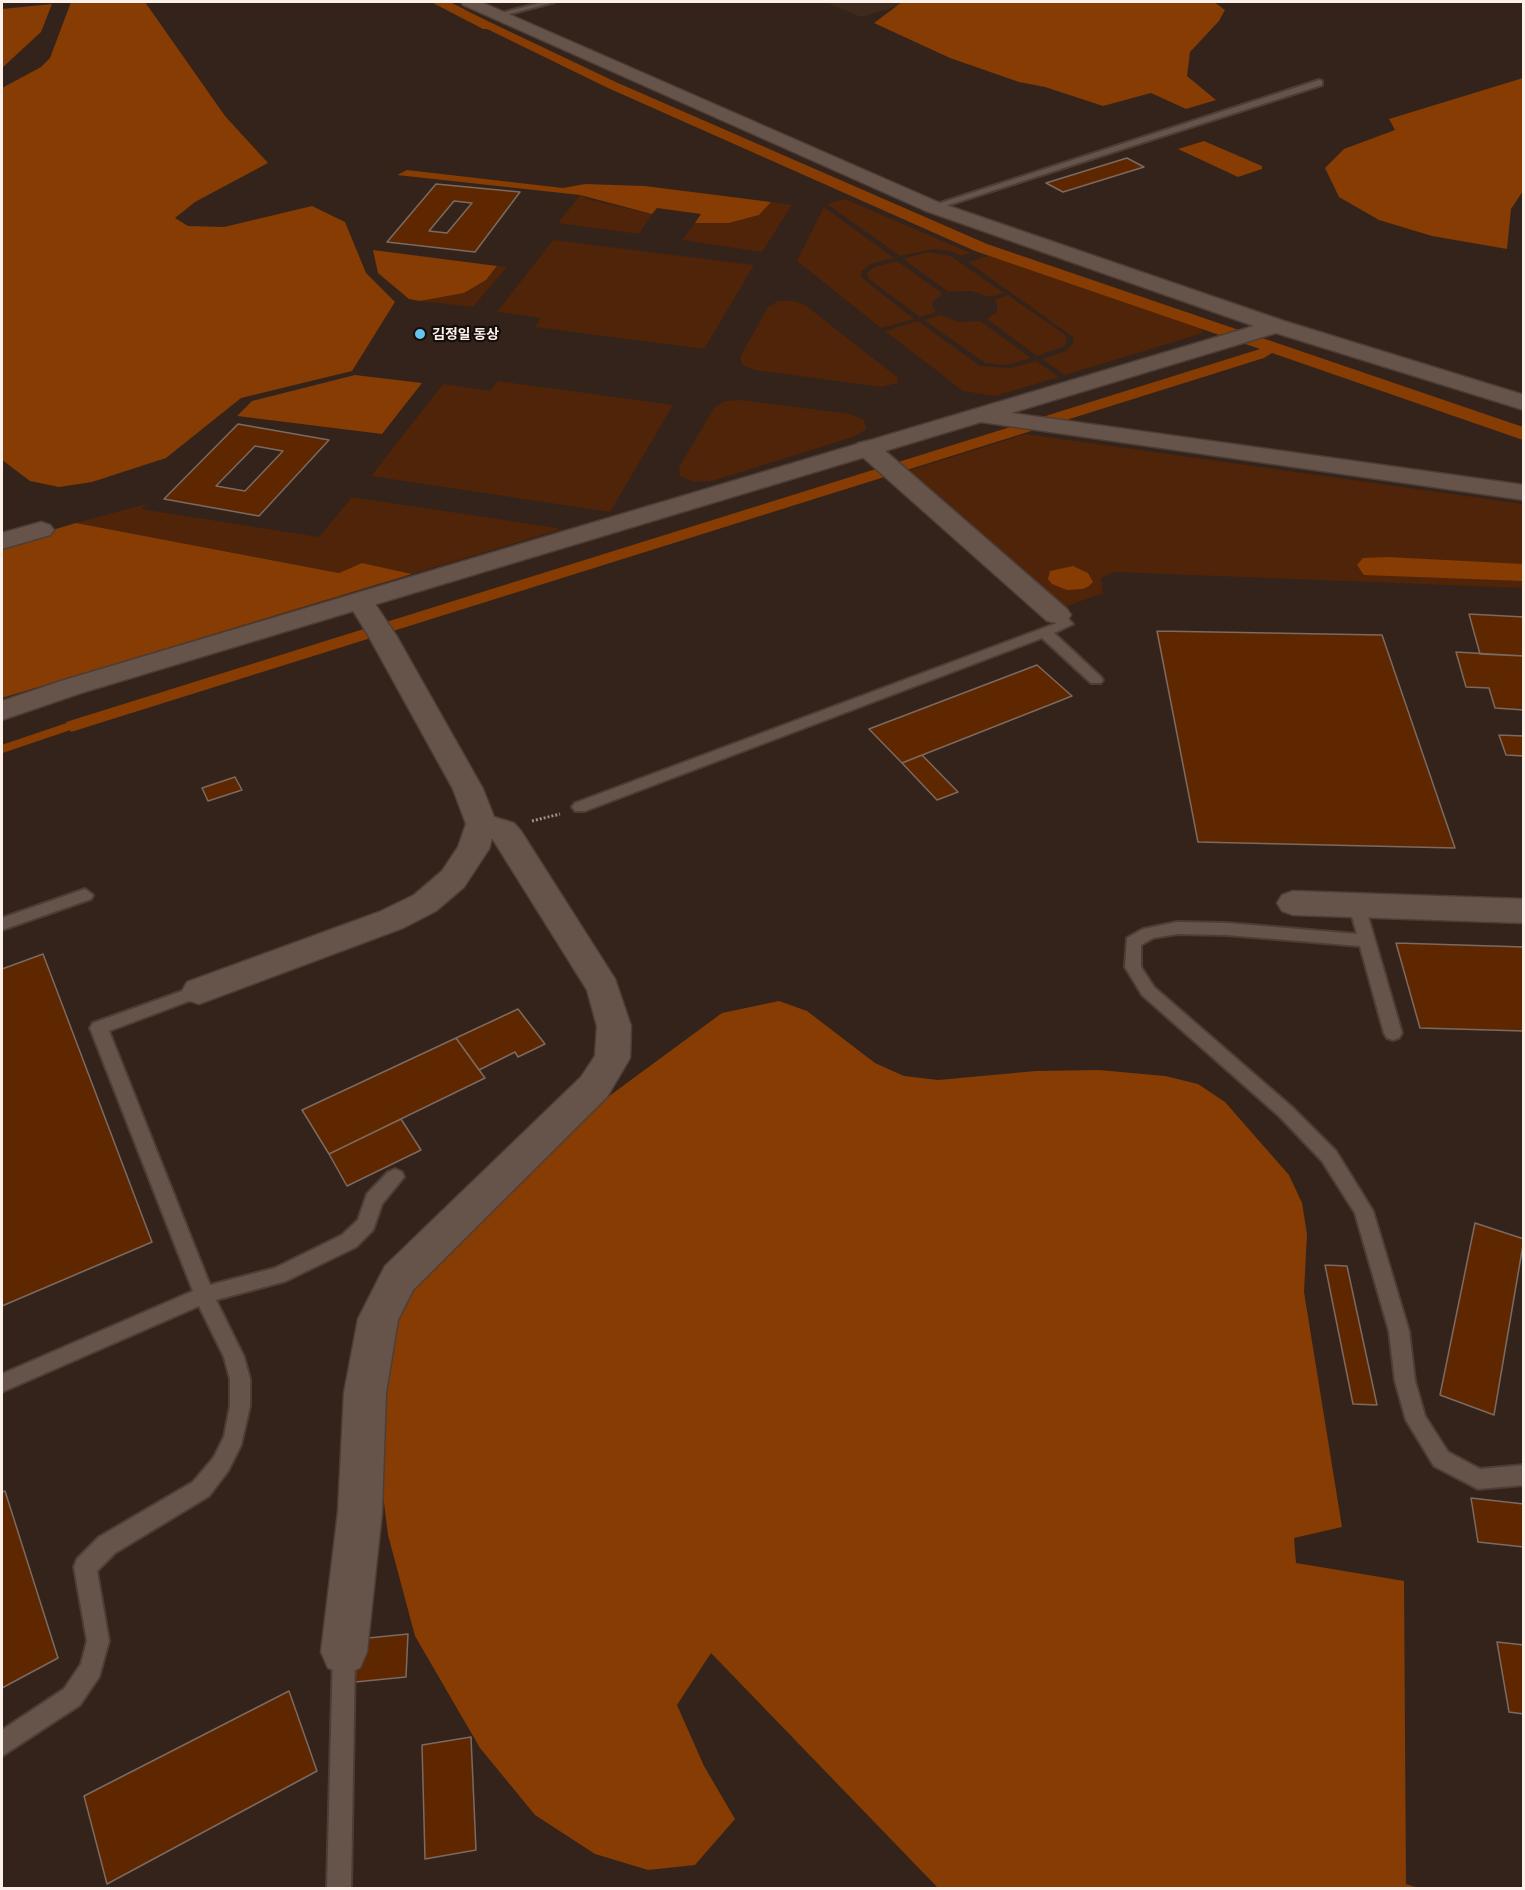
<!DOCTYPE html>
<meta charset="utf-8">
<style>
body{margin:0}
#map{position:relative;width:1525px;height:1890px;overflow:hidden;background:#33231b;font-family:Barlow,sans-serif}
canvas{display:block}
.frame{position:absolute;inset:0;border:3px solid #fbf0ea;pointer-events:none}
</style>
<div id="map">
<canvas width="1525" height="1890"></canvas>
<div class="frame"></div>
</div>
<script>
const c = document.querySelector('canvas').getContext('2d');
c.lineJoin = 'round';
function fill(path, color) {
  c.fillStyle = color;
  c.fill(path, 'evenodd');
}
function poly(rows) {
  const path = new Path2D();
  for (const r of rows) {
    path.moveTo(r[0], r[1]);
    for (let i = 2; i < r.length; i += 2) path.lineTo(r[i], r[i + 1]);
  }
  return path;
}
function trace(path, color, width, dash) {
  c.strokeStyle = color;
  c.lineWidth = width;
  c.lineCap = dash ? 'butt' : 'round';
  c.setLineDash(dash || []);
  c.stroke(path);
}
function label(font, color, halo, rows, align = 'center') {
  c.font = font + ' Barlow,"Noto Sans KR",sans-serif';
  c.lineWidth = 4.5;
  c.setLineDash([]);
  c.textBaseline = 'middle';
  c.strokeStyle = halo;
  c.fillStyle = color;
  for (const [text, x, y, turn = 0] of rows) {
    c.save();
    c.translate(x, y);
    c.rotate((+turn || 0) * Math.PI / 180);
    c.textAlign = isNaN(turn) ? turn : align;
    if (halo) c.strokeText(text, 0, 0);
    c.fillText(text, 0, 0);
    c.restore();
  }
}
fill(poly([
 [826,2,912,2,861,17]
]), '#3f2a1e');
fill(poly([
 [580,195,590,200,652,214,639,234,558,223],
 [845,199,961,249,971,253,960,256,951,251,932,249,900,256,827,204],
 [771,202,792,205,762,252,682,240,695,223,729,223,759,215],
 [824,207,894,258,870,264,861,272,861,277,914,319,881,328,797,261],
 [553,240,754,265,704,349,535,327,541,318,497,312],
 [927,252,951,256,1004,293,990,297,971,291,949,292,903,259],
 [991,255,1203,329,1201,331,1203,333,1065,375,1042,359,1066,351,1074,342,1073,337,968,262],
 [897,261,943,294,934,300,932,305,936,312,920,317,868,278,867,273,874,267],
 [497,266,507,267,473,307,420,301,464,293,486,280],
 [1008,295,1064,334,1067,338,1065,346,1037,356,987,319,997,312,997,304,994,300],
 [778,301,793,301,805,305,897,377,898,383,881,387,755,370,742,365,740,357,768,307],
 [940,315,959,322,980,321,1031,358,1007,365,985,363,924,320],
 [918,321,980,366,1011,368,1036,361,1059,377,995,396,963,391,885,331],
 [498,381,673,405,610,512,371,476,443,384,490,391],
 [741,400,850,414,864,420,866,429,856,436,712,481,694,482,680,476,679,467,714,408,724,401],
 [1026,434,1523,504,1523,588,1114,572,1101,578,1103,593,1062,608,908,471],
 [352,497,557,528,559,530,412,574,362,563,340,573,76,523,146,504,141,509,319,537]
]), '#4f2409');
fill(poly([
 [71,2,145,2,225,116,268,163,195,202,175,218,188,226,224,227,312,206,345,222,366,273,395,302,352,371,241,398,166,458,92,482,59,487,30,481,2,460,2,88,41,67,50,58],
 [902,2,1214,2,1225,10,1219,21,1190,52,1187,76,1216,100,1186,109,1151,93,1103,106,1045,87,1019,82,950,58,874,23],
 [52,4,41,32,2,68,2,9],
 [456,6,618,83,987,244,1523,427,1523,440,1272,353,1264,358,71,732,66,722,1260,349,975,251,608,88,446,9],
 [1523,78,1523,191,1511,209,1507,249,1432,236,1379,220,1339,197,1325,168,1344,149,1395,130,1389,119],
 [1204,141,1262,166,1262,169,1238,177,1178,149],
 [407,170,563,188,585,184,645,186,771,202,759,215,729,223,695,223,701,214,657,208,652,214,580,195,397,175],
 [373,250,497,266,486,280,464,293,420,301,409,299,378,273],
 [355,375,422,383,382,434,237,416,252,401],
 [76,523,339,573,362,563,412,574,2,698,2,545],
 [1388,557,1523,564,1523,581,1364,575,1357,565,1363,558],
 [1073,566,1088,573,1093,582,1089,586,1083,589,1067,590,1052,584,1048,579,1050,571],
 [779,1001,807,1011,875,1063,904,1076,938,1080,1036,1071,1099,1070,1165,1076,1198,1084,1225,1102,1289,1175,1302,1203,1307,1234,1304,1292,1342,1527,1294,1538,1296,1563,1404,1581,1406,1884,1419,1888,938,1888,711,1653,677,1705,704,1766,735,1819,695,1865,648,1870,595,1854,535,1815,480,1748,415,1636,388,1535,370,1390,395,1306,567,1127,722,1013]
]), '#863c03');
trace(poly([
 [2,749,79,723]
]), '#863c03', 8);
fill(poly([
 [431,2,450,2,497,26,495,29,483,29,431,2]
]), '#863c03');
const building = poly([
 [1127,158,1144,167,1063,192,1046,183,1127,158],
 [436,184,520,192,475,252,387,242,436,184],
 [454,201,472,203,447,233,429,231,454,201],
 [238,424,329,440,259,516,164,499,238,424],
 [255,446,283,451,245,491,216,486,255,446],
 [1469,614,1524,617,1524,656,1480,654,1469,614],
 [1157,631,1382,635,1455,848,1198,842,1157,631],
 [1456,652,1524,656,1524,710,1495,708,1489,688,1466,687,1456,652],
 [1037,665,1072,696,902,763,869,729,1037,665],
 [1499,735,1524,736,1524,756,1506,755,1499,735],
 [922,755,958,792,937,800,902,763,922,755],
 [235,777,242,790,208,801,202,788,235,777],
 [1396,943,1524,947,1524,1031,1420,1028,1396,943],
 [43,954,152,1242,2,1306,2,969,43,954],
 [518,1009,545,1044,518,1057,515,1052,479,1070,456,1038,518,1009],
 [456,1038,485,1078,329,1154,302,1110,456,1038],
 [401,1119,421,1150,347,1186,329,1154,401,1119],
 [1475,1223,1524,1239,1494,1415,1440,1395,1475,1223],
 [1325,1265,1347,1266,1377,1405,1353,1404,1325,1265],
 [5,1491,58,1658,2,1688,2,1492,5,1491],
 [1471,1498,1524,1504,1524,1547,1478,1542,1471,1498],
 [408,1634,406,1677,355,1682,358,1639,408,1634],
 [1497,1642,1524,1645,1524,1714,1509,1712,1497,1642],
 [289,1691,317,1771,107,1884,84,1796,289,1691],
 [471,1737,476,1850,425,1859,422,1745,471,1737]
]);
fill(building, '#5f2700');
trace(building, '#7c6a60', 1.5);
const lane = poly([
 [543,2,555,2,498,17,494,15,543,2],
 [1319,80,1322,81,1322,85,936,209,928,207,1319,80],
 [1057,611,1062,612,1073,624,1054,633,1101,677,1103,680,1101,683,1091,683,1042,638,585,811,575,811,572,807,575,803,1057,623,1050,615,1057,611],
 [85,889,93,895,91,899,2,930,2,918,85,889],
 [1357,900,1365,906,1402,1033,1399,1038,1393,1040,1387,1038,1384,1033,1360,946,1227,935,1177,934,1153,938,1141,945,1141,967,1154,987,1292,1107,1336,1151,1373,1211,1409,1331,1415,1381,1425,1416,1448,1452,1480,1469,1524,1465,1524,1485,1478,1489,1434,1466,1406,1420,1395,1381,1389,1331,1355,1213,1322,1161,1280,1117,1142,995,1125,967,1127,938,1143,929,1177,922,1227,923,1357,934,1349,906,1357,900],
 [199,985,205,987,207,991,205,995,109,1031,210,1285,275,1268,342,1235,358,1220,367,1194,388,1172,395,1169,402,1172,404,1177,382,1204,373,1230,356,1247,286,1281,216,1300,244,1357,250,1379,250,1406,241,1445,228,1471,209,1496,115,1553,97,1571,109,1641,99,1677,80,1705,2,1756,2,1730,64,1689,81,1664,87,1641,74,1567,77,1559,99,1537,193,1482,214,1457,224,1437,230,1406,230,1379,224,1357,199,1306,2,1392,2,1374,193,1291,90,1028,93,1023,199,985],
 [344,1642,352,1645,355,1653,351,1888,327,1888,333,1653,336,1645,344,1642]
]);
const street = poly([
 [867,441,876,443,1067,609,1071,615,1067,621,1057,623,1047,621,858,453,855,448,858,443,867,441],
 [41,522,50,525,54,530,50,535,2,549,2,533,41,522],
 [360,593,369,595,396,635,483,789,494,817,514,823,521,831,615,979,631,1026,630,1058,607,1097,413,1290,398,1320,386,1393,382,1512,367,1652,360,1668,344,1675,328,1668,321,1652,338,1512,344,1393,358,1319,385,1266,581,1077,595,1056,597,1026,587,990,492,838,489,849,464,887,436,911,403,928,199,1004,187,1000,182,991,187,982,379,912,414,895,442,871,458,847,466,824,453,789,368,635,347,601,351,595,360,593],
 [1293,891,1524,899,1524,923,1293,915,1282,911,1277,903,1282,895,1293,891]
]);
const secondary = poly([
 [461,2,481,2,940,203,1284,321,1524,395,1524,410,1276,333,1011,413,1524,485,1524,500,981,422,81,693,2,720,2,701,61,681,1254,326,926,211,463,5,461,2]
]);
trace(lane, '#4c3e37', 4);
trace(street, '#4c3e37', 3);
trace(secondary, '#4c3e37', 3);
trace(poly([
 [532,821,560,814]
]), '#9c8f88', 3, [2, 2]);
fill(lane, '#66544b');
fill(street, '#66544b');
fill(secondary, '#66544b');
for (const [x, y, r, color] of [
 [420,334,6,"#65c5ee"]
]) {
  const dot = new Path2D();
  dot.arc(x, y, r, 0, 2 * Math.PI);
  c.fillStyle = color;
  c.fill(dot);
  trace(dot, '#150e0b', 2);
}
label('bold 14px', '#fbf0ea', '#150e0b', [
 ["김정일 동상",432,334]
], 'left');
</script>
